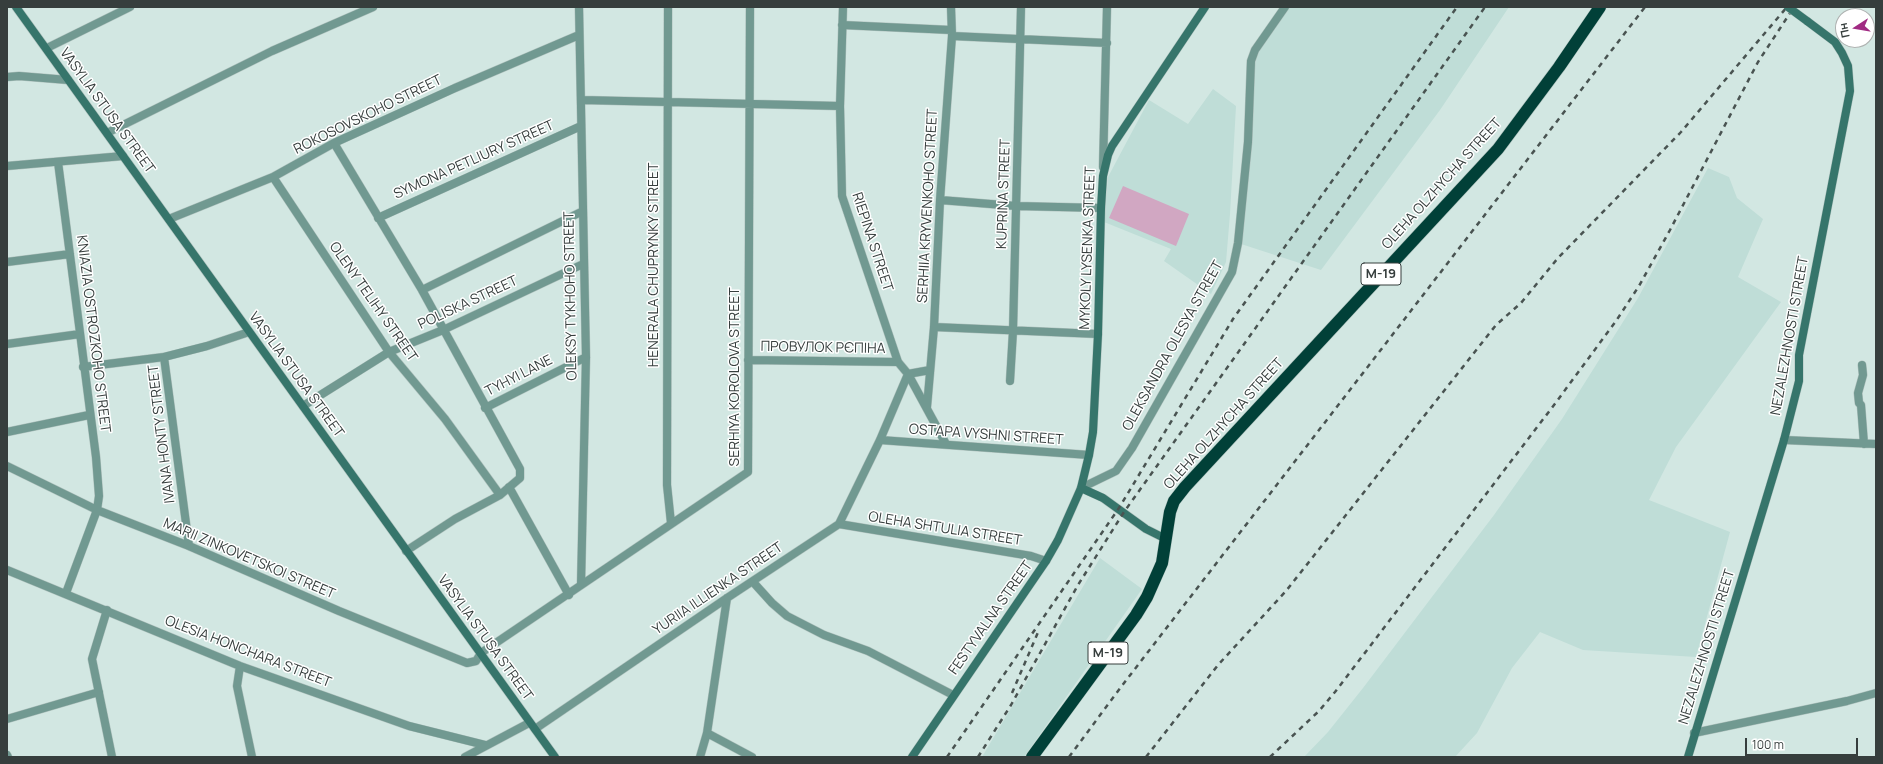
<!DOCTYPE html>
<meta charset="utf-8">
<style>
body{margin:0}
#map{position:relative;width:1883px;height:764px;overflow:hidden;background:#d2e7e2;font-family:Manrope,sans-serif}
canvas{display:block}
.frame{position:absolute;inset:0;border:8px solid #363e3d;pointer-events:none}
.north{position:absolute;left:1835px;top:8px;width:40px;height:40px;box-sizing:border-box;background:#fff;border:1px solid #afb2b1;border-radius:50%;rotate:258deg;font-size:11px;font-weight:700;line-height:16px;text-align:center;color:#363e3d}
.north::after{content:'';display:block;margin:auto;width:14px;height:18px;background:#a12b83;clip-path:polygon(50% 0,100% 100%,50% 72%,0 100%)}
.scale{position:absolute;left:1745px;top:738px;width:113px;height:18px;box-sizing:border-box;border:2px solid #363e3d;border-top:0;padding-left:5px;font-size:12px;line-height:14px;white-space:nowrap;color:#363e3d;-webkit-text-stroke:3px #fff;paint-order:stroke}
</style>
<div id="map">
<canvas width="1883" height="764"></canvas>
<div class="frame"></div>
<div class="north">Пн</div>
<div class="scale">100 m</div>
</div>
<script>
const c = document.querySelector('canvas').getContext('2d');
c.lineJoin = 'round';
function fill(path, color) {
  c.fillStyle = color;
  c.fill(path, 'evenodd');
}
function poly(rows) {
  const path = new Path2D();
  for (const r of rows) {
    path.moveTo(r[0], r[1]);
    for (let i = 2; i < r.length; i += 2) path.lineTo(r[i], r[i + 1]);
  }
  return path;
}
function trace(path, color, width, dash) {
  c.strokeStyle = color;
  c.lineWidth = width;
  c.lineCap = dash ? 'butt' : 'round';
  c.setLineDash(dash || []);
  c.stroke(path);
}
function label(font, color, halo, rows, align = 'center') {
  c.font = font + ' Manrope,sans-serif';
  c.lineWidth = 3;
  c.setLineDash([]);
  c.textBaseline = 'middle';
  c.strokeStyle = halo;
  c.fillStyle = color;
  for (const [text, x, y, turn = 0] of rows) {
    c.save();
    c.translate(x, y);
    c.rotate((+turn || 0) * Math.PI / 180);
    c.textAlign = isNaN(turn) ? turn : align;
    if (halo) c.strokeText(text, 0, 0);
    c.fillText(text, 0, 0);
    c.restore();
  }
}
fill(poly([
 [1285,7,1509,7,1440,110,1321,270,1238,243,1251,61],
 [1213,89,1236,106,1230,214,1226,262,1211,294,1164,261,1171,249,1104,222,1108,177,1149,100,1188,124],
 [1708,168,1729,177,1737,198,1763,219,1738,277,1781,302,1676,447,1649,500,1730,532,1696,657,1583,650,1540,632,1512,668,1477,733,1455,757,1304,757,1328,732,1363,688,1494,515,1562,419,1638,298],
 [1100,558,1142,589,1024,757,982,757]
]), '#bfddd7');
fill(poly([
 [1123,186,1189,214,1176,246,1109,218]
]), '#d1a7c2');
const street = poly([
 [579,7,586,357,581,585],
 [668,7,667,485,671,523],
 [843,7,840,106,842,196,898,362,908,374,946,444],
 [842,25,951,30],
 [952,36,1107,43],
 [47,48,130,7],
 [7,77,19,76,68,80],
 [581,100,840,106],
 [107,133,272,51,373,7],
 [334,143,422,290,520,469,520,478,500,495,455,519,406,551],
 [58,162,96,457,99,496,97,510,66,593],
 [7,166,123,156],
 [1103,167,1107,7],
 [273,177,389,352,445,419,500,495],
 [940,200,1016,206,1101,208],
 [378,218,581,126],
 [169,219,273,177,334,143,455,88,579,35],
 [7,262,70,254],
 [422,290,583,211],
 [934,327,1098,334],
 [7,344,80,334],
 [748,360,898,362],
 [1862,365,1863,375,1858,393,1859,403,1861,405,1864,444],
 [83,367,164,357],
 [1010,381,1013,331,1021,7],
 [303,406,389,352,443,330,583,264],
 [927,407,934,327,940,200,952,36,951,7],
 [485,408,586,357],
 [7,432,89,415],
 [880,440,1089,455],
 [1784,440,1876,444],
 [7,466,97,510,189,546,339,611,467,663,476,661,481,653,748,472,750,7],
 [509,487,569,595],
 [1081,488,1116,471,1132,448,1232,272,1238,243,1248,142,1251,61,1255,50,1285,7],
 [839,524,1031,556,1046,561],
 [189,546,164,357,207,346,249,332],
 [7,570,240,666,409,726,485,745],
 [753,582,772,603,787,616,824,635,868,651,953,695],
 [107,610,92,659,112,757],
 [240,666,237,686,252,757],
 [7,719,99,692],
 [535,729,727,598,839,524,880,440,908,374,930,370],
 [707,733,752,757],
 [1694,733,1847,701,1876,693],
 [7,755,8,757],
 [465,757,529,723],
 [700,757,707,733,727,598]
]);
const secondary = poly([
 [16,7,555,757],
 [1081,488,1103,498,1146,529,1166,539],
 [912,757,1046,561,1058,540,1081,488,1089,455,1093,432,1098,334,1101,208,1103,176,1108,155,1112,146,1205,7],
 [1688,757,1784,440,1799,381,1799,355,1850,91,1848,66,1842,53,1835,42,1807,21]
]);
const highway = poly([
 [1032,757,1136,615,1147,597,1162,563,1170,512,1174,501,1185,487,1498,149,1559,67,1600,7]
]);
trace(street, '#b0c2be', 9);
trace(secondary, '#b0c2be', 9);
trace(highway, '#b0c2be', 13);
trace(street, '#719991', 8);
trace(secondary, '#36756b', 8);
trace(highway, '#014038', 12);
trace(poly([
 [1012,693,1039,630],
 [947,757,1119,508,1233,319,1457,7],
 [978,757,1011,705,1078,585,1124,512,1485,7],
 [1069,757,1121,687,1645,7],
 [1146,757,1218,665,1286,591,1496,325,1521,303,1558,258,1681,132,1787,7],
 [1270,757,1319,711,1335,692,1554,405,1616,321,1639,286,1670,230,1758,62,1794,7]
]), '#495351', 2.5, [5, 5]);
const secondaryBridge = poly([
 [1788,7,1807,21]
]);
trace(secondaryBridge, '#b0c2be', 9, []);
trace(secondaryBridge, '#36756b', 8);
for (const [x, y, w] of [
 [1381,274,40],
 [1108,653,40]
]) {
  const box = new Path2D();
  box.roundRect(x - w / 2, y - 11, w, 22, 3);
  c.fillStyle = '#fff';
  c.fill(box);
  trace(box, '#363e3d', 1);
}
label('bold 13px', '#363e3d', null, [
 ["М-19",1381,274],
 ["М-19",1108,653]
]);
label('14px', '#363e3d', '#fff', [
 ["VASYLIA STUSA STREET",107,111,54],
 ["ROKOSOVSKOHO STREET",368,115,-26],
 ["SYMONA PETLIURY STREET",474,160,-24],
 ["OLEHA OLZHYCHA STREET",1442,184,-48],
 ["KUPRINA STREET",1004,194,-88],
 ["SERHIIA KRYVENKOHO STREET",928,206,-87],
 ["RIEPINA STREET",872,242,72],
 ["MYKOLY LYSENKA STREET",1088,248,-88],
 ["HENERALA CHUPRYNKY STREET",654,265,-90],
 ["OLEKSY TYKHOHO STREET",571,296,-91],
 ["OLENY TELIHY STREET",373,302,55],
 ["POLISKA STREET",468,303,-25],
 ["KNIAZIA OSTROZKOHO STREET",93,334,83],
 ["NEZALEZHNOSTI STREET",1790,336,-80],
 ["OLEKSANDRA OLESYA STREET",1173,346,-61],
 ["ПРОВУЛОК РЄПІНА",823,348,1],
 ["VASYLIA STUSA STREET",296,375,54],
 ["TYHYI LANE",519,376,-27],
 ["SERHIYA KOROLOVA STREET",735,377,-90],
 ["OLEHA OLZHYCHA STREET",1224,424,-48],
 ["IVANA HONTY STREET",162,434,-97],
 ["OSTAPA VYSHNI STREET",986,435,4],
 ["OLEHA SHTULIA STREET",945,529,9],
 ["MARII ZINKOVETSKOI STREET",249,559,23],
 ["YURIIA ILLIENKA STREET",718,589,-34],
 ["FESTYVALNA STREET",991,618,-55],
 ["VASYLIA STUSA STREET",485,638,54],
 ["NEZALEZHNOSTI STREET",1707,647,-73],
 ["OLESIA HONCHARA STREET",248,652,21]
]);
</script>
